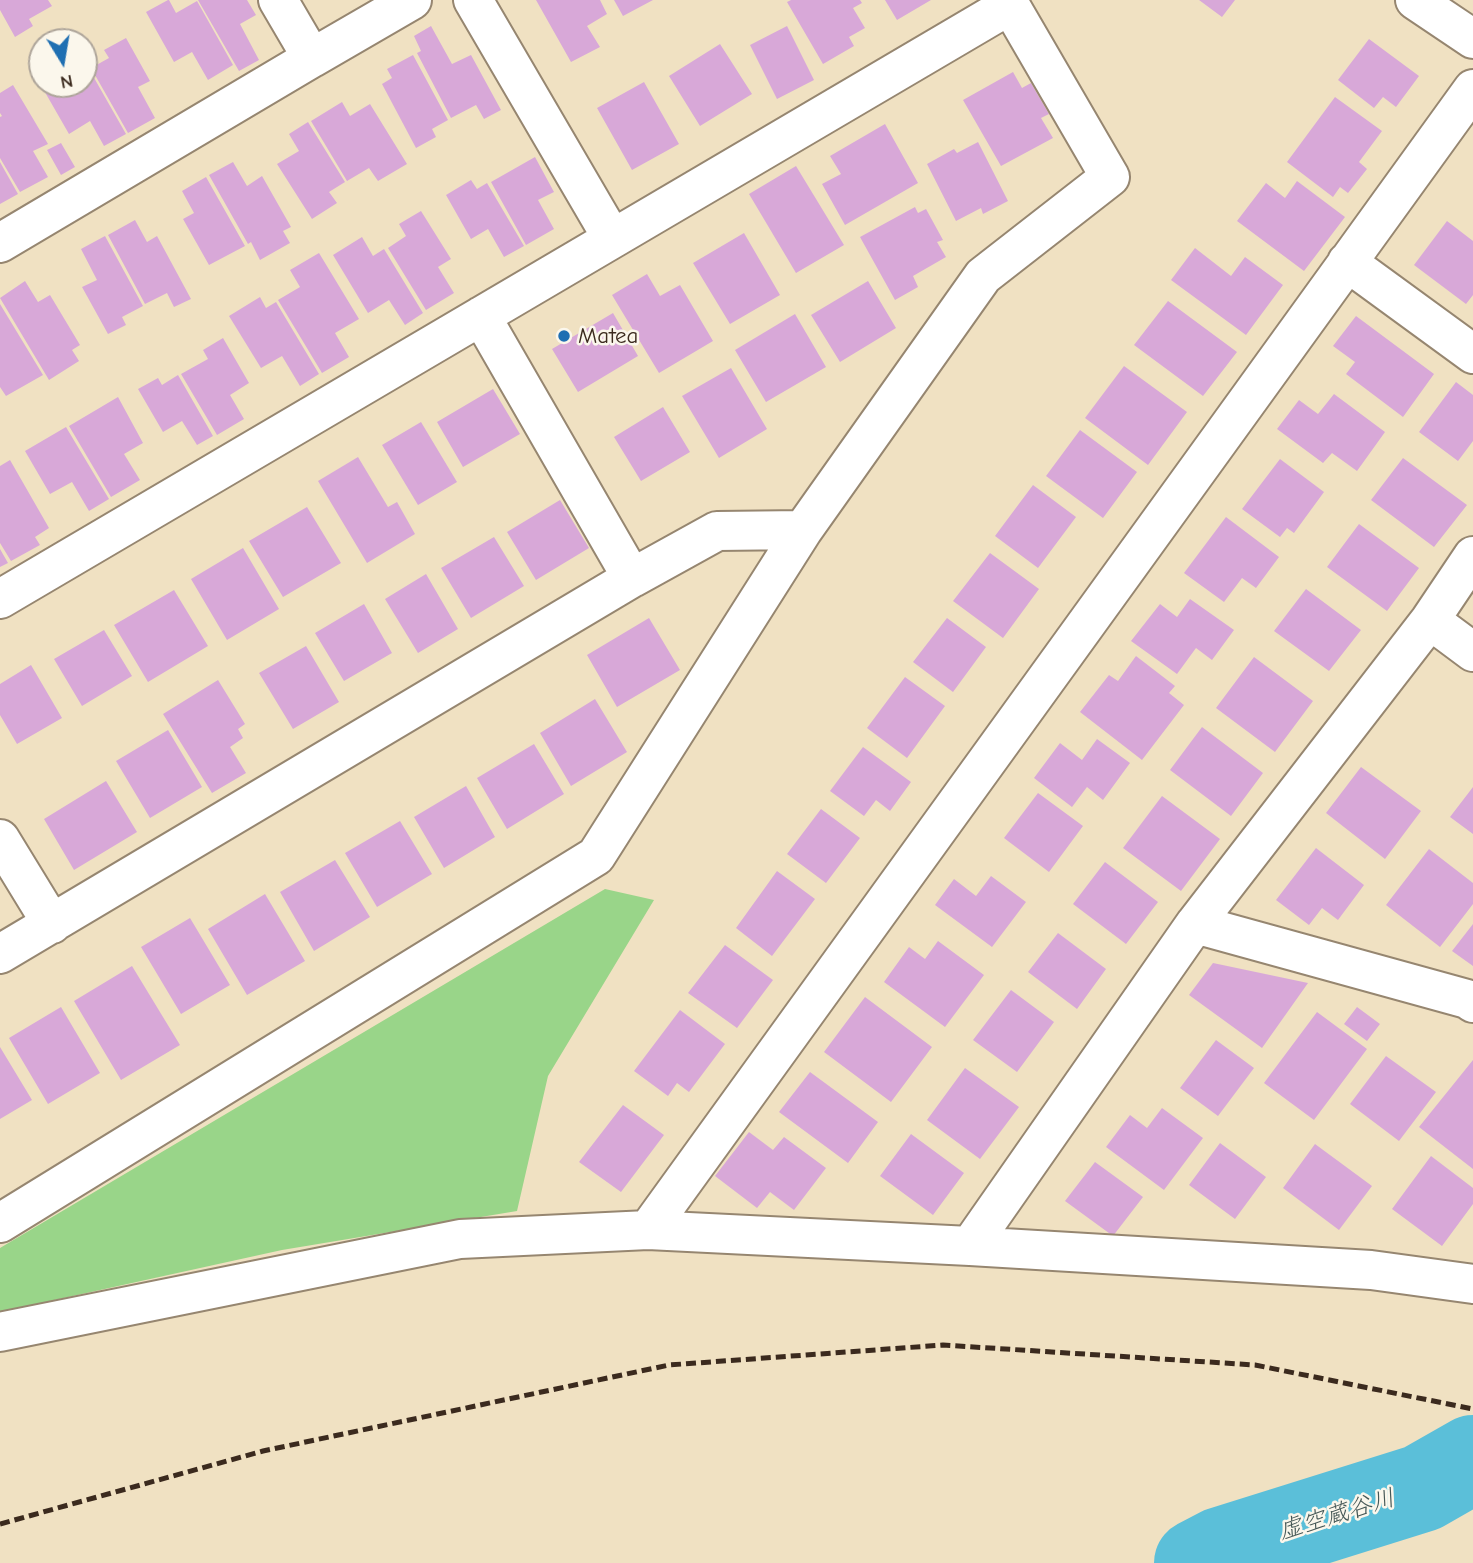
<!DOCTYPE html>
<meta charset="utf-8">
<style>
body{margin:0}
#map{position:relative;width:1473px;height:1563px;overflow:hidden;background:#f0e1c2;font-family:"Comic Neue",sans-serif}
canvas{display:block}
.north{position:absolute;left:28px;top:28px;width:70px;height:70px;box-sizing:border-box;background:#fbf7ec;border:2px solid #aea59a;border-radius:50%;rotate:169deg;font-size:19px;font-weight:700;line-height:28px;text-align:center;color:#3b2a1e}
.north::after{content:'';display:block;margin:auto;width:24px;height:32px;background:#1f6fb2;clip-path:polygon(50% 0,100% 100%,50% 72%,0 100%)}
</style>
<div id="map">
<canvas width="1473" height="1563"></canvas>
<div class="north">N</div>
</div>
<script>
const c = document.querySelector('canvas').getContext('2d');
c.lineJoin = 'round';
function fill(path, color) {
  c.fillStyle = color;
  c.fill(path, 'evenodd');
}
function poly(rows) {
  const path = new Path2D();
  for (const r of rows) {
    path.moveTo(r[0], r[1]);
    for (let i = 2; i < r.length; i += 2) path.lineTo(r[i], r[i + 1]);
  }
  return path;
}
function trace(path, color, width, dash) {
  c.strokeStyle = color;
  c.lineWidth = width;
  c.lineCap = dash ? 'butt' : 'round';
  c.setLineDash(dash || []);
  c.stroke(path);
}
function label(font, color, halo, rows, align = 'center') {
  c.font = font + ' "Comic Neue","Klee One",sans-serif';
  c.lineWidth = 5;
  c.setLineDash([]);
  c.textBaseline = 'middle';
  c.strokeStyle = halo;
  c.fillStyle = color;
  for (const [text, x, y, turn = 0] of rows) {
    c.save();
    c.translate(x, y);
    c.rotate((+turn || 0) * Math.PI / 180);
    c.textAlign = isNaN(turn) ? turn : align;
    if (halo) c.strokeText(text, 0, 0);
    c.fillText(text, 0, 0);
    c.restore();
  }
}
fill(poly([
 [605,889,654,900,548,1076,517,1211,282,1250,0,1312,0,1248]
]), '#99d589');
trace(poly([
 [1198,1563,1221,1551,1422,1488,1473,1459]
]), '#5bbfd9', 88);
fill(poly([
 [0,0,48,0,52,6,29,19,33,26,15,37,0,10],
 [168,0,169,0,176,13,197,1,233,65,208,80,192,52,174,62,146,12],
 [198,0,247,0,256,15,240,24,259,60,239,71],
 [536,0,600,0,607,14,587,26,600,47,571,62],
 [614,0,653,0,623,16],
 [791,0,860,0,862,3,853,8,865,28,849,37,854,46,823,64,787,2],
 [885,0,931,0,897,20],
 [1199,0,1235,0,1222,17],
 [431,26,452,64,471,55,501,110,484,119,476,105,451,118,417,53,421,51,414,36],
 [787,26,814,80,777,99,750,45],
 [126,38,150,81,138,87,155,118,128,133,91,68,109,58,104,50],
 [1369,39,1419,76,1396,107,1383,97,1374,108,1338,80],
 [720,44,752,94,700,126,669,76],
 [413,55,448,120,432,129,436,137,416,148,382,84,392,78,387,69],
 [89,69,126,134,104,146,90,121,69,134,42,87,48,84,84,84,84,72],
 [1013,72,1022,88,1031,83,1049,114,1041,118,1053,138,1001,166,963,100],
 [644,82,679,144,632,170,597,108],
 [13,85,48,144,33,151,48,177,20,192,0,158,0,117,2,116,0,113,0,93],
 [1335,97,1382,131,1359,162,1367,169,1348,193,1340,187,1333,197,1287,162],
 [342,102,350,116,370,104,407,164,378,181,369,168,347,181,311,121],
 [308,122,345,182,329,192,337,203,312,219,277,164,299,151,289,134],
 [885,124,918,183,845,225,822,184,841,174,830,156],
 [978,142,1008,201,983,214,981,208,956,221,927,164,954,149,957,153],
 [61,143,75,167,61,175,47,150],
 [535,157,554,192,538,200,554,229,526,245,491,182],
 [0,162,18,194,0,204],
 [233,162,247,186,262,176,291,227,283,231,290,243,260,260,251,242,248,244,209,175],
 [796,166,844,245,796,273,749,194],
 [206,177,245,246,209,265,183,219,194,213,182,191],
 [471,180,477,189,487,183,524,246,504,257,488,229,471,239,446,195],
 [1297,181,1345,217,1304,271,1237,221,1266,183,1285,198],
 [915,207,918,213,926,209,943,240,937,242,946,257,913,276,918,287,895,300,860,237],
 [421,211,451,259,438,267,454,293,426,310,388,248,406,236,399,224],
 [135,220,147,242,157,236,191,299,174,307,167,293,145,304,108,235],
 [1447,221,1473,241,1473,295,1466,304,1414,265],
 [744,233,780,295,730,324,693,263],
 [105,236,143,306,122,317,126,325,108,334,82,287,97,280,81,249],
 [362,237,373,256,384,249,423,313,405,325,389,300,368,313,333,255],
 [1195,248,1231,276,1245,257,1283,285,1246,335,1171,280],
 [319,253,359,319,335,333,349,357,322,373,278,300,300,287,290,270],
 [647,274,660,296,680,285,713,341,659,373,612,295],
 [25,281,38,302,50,295,80,345,72,350,79,361,49,380,0,298],
 [868,281,896,328,840,362,811,315],
 [260,297,266,308,276,302,319,374,300,386,282,356,261,368,229,316],
 [1168,301,1237,352,1203,396,1134,345],
 [0,304,43,375,6,396,0,387],
 [613,313,638,356,578,392,552,349],
 [795,314,826,367,766,402,735,350],
 [1356,316,1434,374,1403,417,1346,374,1355,362,1333,346],
 [223,338,249,383,230,395,244,419,217,435,181,374,208,359,203,350],
 [1124,366,1187,412,1148,465,1085,418],
 [731,368,767,429,719,458,682,396],
 [178,375,213,436,197,445,182,421,163,432,138,389,158,378,162,385],
 [1456,382,1473,395,1473,441,1458,461,1419,432],
 [493,389,520,434,463,467,437,422],
 [1334,394,1385,432,1357,471,1332,453,1323,463,1277,429,1299,400,1318,414],
 [118,397,143,443,124,454,140,480,111,497,69,426],
 [663,407,690,452,641,481,614,437],
 [421,422,457,482,418,505,382,445],
 [66,427,109,499,89,511,72,482,50,494,25,451],
 [1080,430,1137,472,1103,518,1046,476],
 [358,457,388,507,397,502,415,534,367,563,318,481],
 [1403,458,1467,505,1434,547,1371,500],
 [1280,459,1324,492,1294,533,1287,528,1280,537,1242,509],
 [10,460,49,528,35,537,40,545,11,561,0,543,0,466],
 [1033,485,1076,517,1038,568,995,536],
 [560,500,589,548,536,580,507,532],
 [307,507,341,563,283,597,249,541],
 [1226,517,1279,557,1256,588,1242,578,1224,602,1184,573],
 [1359,524,1419,568,1387,611,1327,567],
 [494,537,524,586,471,618,441,568],
 [243,548,279,609,227,640,191,579],
 [0,549,8,563,0,567],
 [990,553,1039,589,1003,638,953,601],
 [426,574,458,629,418,653,385,599],
 [1306,589,1361,630,1329,671,1274,631],
 [174,590,208,646,148,682,114,625],
 [1190,599,1234,630,1212,660,1196,648,1177,674,1131,641,1160,604,1177,617],
 [364,604,392,653,344,681,315,633],
 [649,618,680,670,617,707,587,655],
 [947,618,986,647,953,692,913,662],
 [104,630,132,676,82,706,54,659],
 [306,646,339,702,293,729,259,673],
 [1136,656,1175,686,1169,693,1184,705,1142,760,1080,712,1109,675,1118,681],
 [1254,657,1313,701,1275,752,1216,708],
 [31,665,62,718,17,744,0,715,0,684],
 [905,677,945,706,907,758,867,728],
 [218,680,245,724,238,729,243,738,230,747,246,773,212,793,163,714],
 [595,699,627,752,571,786,540,733],
 [1202,727,1263,773,1231,816,1170,770],
 [168,730,202,787,150,818,116,761],
 [1097,739,1130,763,1103,800,1087,787,1072,807,1034,778,1060,743,1082,760],
 [534,744,564,794,507,829,477,778],
 [863,747,911,782,890,811,876,800,864,816,830,791],
 [1361,767,1421,811,1385,859,1326,813],
 [106,781,137,832,74,870,44,819],
 [466,786,495,837,444,868,414,817],
 [1473,787,1473,834,1450,817],
 [1038,793,1083,826,1049,872,1004,838],
 [1162,796,1220,839,1181,891,1123,848],
 [821,809,860,838,826,883,787,854],
 [400,821,432,874,377,907,345,853],
 [1316,848,1364,885,1338,920,1322,908,1309,925,1276,900],
 [1429,849,1473,883,1473,904,1440,947,1386,905],
 [335,860,370,917,314,951,280,892],
 [1105,862,1158,902,1126,944,1073,904],
 [777,871,815,899,772,956,736,928],
 [991,876,1026,902,992,947,935,905,954,879,976,896],
 [265,894,305,961,247,995,208,929],
 [190,918,230,985,181,1014,141,947],
 [1473,924,1473,966,1452,951],
 [1058,933,1106,969,1077,1009,1028,972],
 [938,941,984,975,945,1027,884,982,909,947,925,959],
 [725,945,773,980,737,1028,688,993],
 [1213,963,1308,983,1262,1048,1189,995],
 [132,966,180,1045,121,1080,74,1001],
 [1011,990,1054,1022,1017,1072,973,1040],
 [865,997,932,1047,891,1102,824,1052],
 [61,1007,100,1073,48,1104,9,1038],
 [1357,1007,1380,1024,1367,1041,1344,1024],
 [680,1010,725,1044,689,1092,677,1083,668,1096,634,1071],
 [1317,1012,1367,1049,1314,1120,1264,1083],
 [1216,1040,1254,1068,1218,1116,1180,1088],
 [0,1047,32,1100,0,1119],
 [1386,1056,1436,1092,1399,1141,1350,1104],
 [1473,1060,1473,1169,1419,1127],
 [965,1068,1019,1107,980,1159,927,1120],
 [810,1072,878,1122,848,1163,779,1112],
 [623,1105,664,1135,621,1192,579,1162],
 [1162,1108,1203,1138,1164,1190,1106,1147,1130,1115,1147,1128],
 [749,1132,773,1150,784,1137,826,1168,794,1210,770,1192,757,1208,715,1176],
 [911,1134,964,1173,933,1215,880,1176],
 [1220,1143,1266,1177,1235,1219,1189,1185],
 [1315,1144,1372,1186,1339,1230,1283,1188],
 [1431,1156,1473,1188,1473,1204,1442,1246,1392,1209],
 [1095,1162,1143,1197,1113,1236,1065,1201]
]), '#d8a8d8');
const minor = poly([
 [278,0,312,58,412,0],
 [473,0,612,238],
 [1415,0,1473,39],
 [0,243,312,58],
 [1347,262,1473,354],
 [481,316,632,578],
 [0,599,1010,5,1110,177,983,276,803,530,596,856,0,1223],
 [1430,620,1473,652],
 [0,839,52,924],
 [1195,924,1467,999,1473,1003],
 [0,954,632,578,717,531,803,530],
 [648,1230,1473,89],
 [970,1246,1195,924,1430,620,1473,556],
 [0,1332,460,1239,648,1230,970,1246,1371,1270,1473,1284]
]);
trace(minor, '#968670', 42);
trace(minor, '#fff', 38);
trace(poly([
 [0,1524,263,1451,669,1365,943,1345,1255,1365,1473,1409]
]), '#3b2a1e', 5, [10, 5]);
for (const [x, y, r, color] of [
 [564,336,7,"#1f6fb2"]
]) {
  const dot = new Path2D();
  dot.arc(x, y, r, 0, 2 * Math.PI);
  c.fillStyle = color;
  c.fill(dot);
  trace(dot, '#fbf7ec', 2.5);
}
label('23px', '#3b2a1e', '#fbf7ec', [
 ["Matea",578,336]
], 'left');
label('italic 24px', '#455756', '#fbf7ec', [
 ["虚空蔵谷川",1337,1515,-17]
]);
</script>
